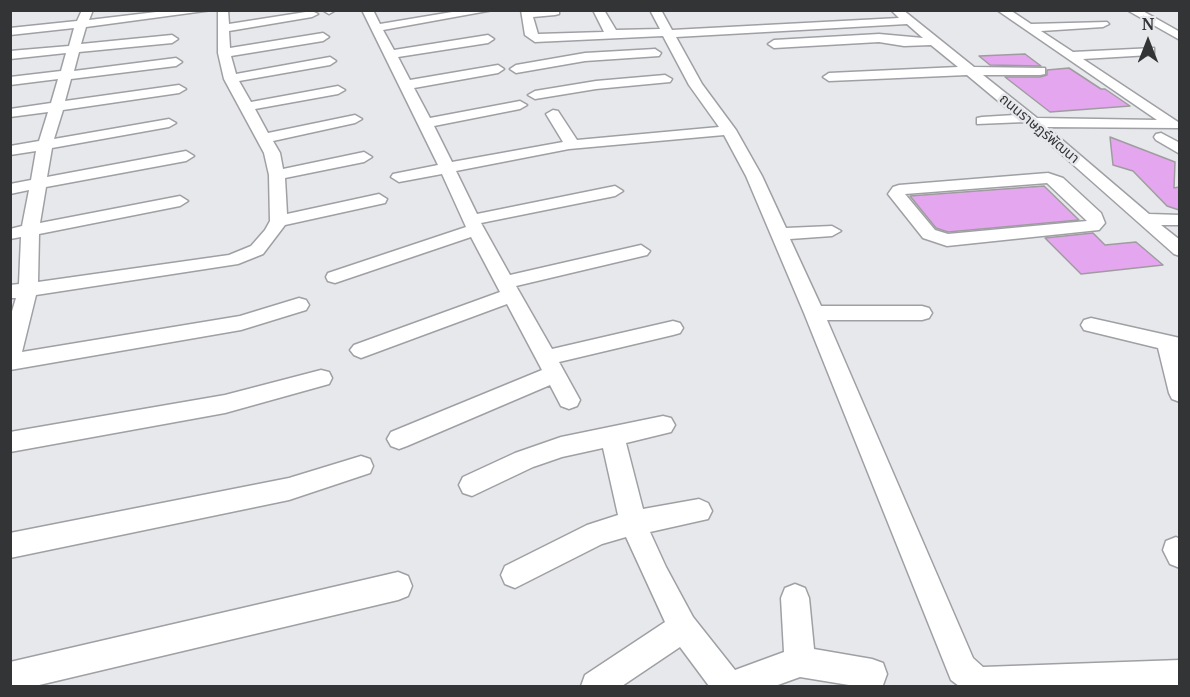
<!DOCTYPE html>
<meta charset="utf-8">
<style>
body{margin:0}
#map{position:relative;width:1190px;height:697px;overflow:hidden;background:#e7e8ec;font-family:"Noto Serif",serif}
canvas{display:block}
.frame{position:absolute;inset:0;border:12px solid #333435;pointer-events:none}
.north{position:absolute;left:1118px;top:12px;width:60px;height:60px;-webkit-text-stroke:4px #e7e8ec;paint-order:stroke;rotate:0deg;font-size:16px;font-weight:700;line-height:24px;text-align:center;color:#333435}
.north::after{content:'';display:block;margin:auto;width:21px;height:27px;background:#333435;clip-path:polygon(50% 0,100% 100%,50% 72%,0 100%)}
</style>
<div id="map">
<canvas width="1190" height="697"></canvas>
<div class="frame"></div>
<div class="north">N</div>
</div>
<script>
const c = document.querySelector('canvas').getContext('2d');
c.lineJoin = 'round';
function fill(path, color) {
  c.fillStyle = color;
  c.fill(path, 'evenodd');
}
function poly(rows) {
  const path = new Path2D();
  for (const r of rows) {
    path.moveTo(r[0], r[1]);
    for (let i = 2; i < r.length; i += 2) path.lineTo(r[i], r[i + 1]);
  }
  return path;
}
function trace(path, color, width, dash) {
  c.strokeStyle = color;
  c.lineWidth = width;
  c.lineCap = dash ? 'butt' : 'round';
  c.setLineDash(dash || []);
  c.stroke(path);
}
function label(font, color, halo, rows, align = 'center') {
  c.font = font + ' "Noto Serif","Noto Sans Thai",serif';
  c.lineWidth = 5;
  c.setLineDash([]);
  c.textBaseline = 'middle';
  c.strokeStyle = halo;
  c.fillStyle = color;
  for (const [text, x, y, turn = 0] of rows) {
    c.save();
    c.translate(x, y);
    c.rotate((+turn || 0) * Math.PI / 180);
    c.textAlign = isNaN(turn) ? turn : align;
    if (halo) c.strokeText(text, 0, 0);
    c.fillText(text, 0, 0);
    c.restore();
  }
}
const building = poly([
 [1025,54,1041,66,990,65,979,56,1025,54],
 [1069,68,1101,89,1105,89,1130,106,1050,112,1005,77,1040,77,1047,75,1047,70,1069,68],
 [1110,137,1175,162,1174,188,1179,187,1179,210,1167,206,1133,171,1113,165,1110,137],
 [1044,186,1079,220,948,232,936,228,910,196,1044,186],
 [1093,233,1105,245,1136,242,1163,265,1081,274,1045,238,1093,233]
]);
fill(building, '#e5a6f0');
trace(building, '#9f9c9f', 1.5);
const minor = poly([
 [82,10,93,10,89,20,173,10,212,10,86,27,81,44,172,35,178,39,172,43,79,52,74,71,176,58,182,62,176,66,71,79,65,101,179,85,186,89,179,93,63,110,54,139,169,119,176,123,169,127,52,148,47,177,186,151,194,156,186,161,46,187,40,223,180,196,188,201,180,206,39,234,38,282,229,255,251,246,265,230,270,221,269,175,264,153,224,79,218,53,218,10,228,10,229,24,312,11,318,14,312,17,229,31,230,48,323,33,329,37,323,41,231,56,236,74,330,57,336,61,330,65,239,81,251,102,338,86,345,90,338,94,255,109,268,133,355,115,362,119,355,123,273,141,280,153,283,169,364,152,372,157,364,162,285,178,287,214,379,194,387,199,385,203,285,225,263,254,238,264,36,295,22,352,240,316,299,298,306,300,309,305,306,310,241,330,10,370,10,318,16,298,10,298,10,285,19,284,21,237,10,239,10,229,22,226,29,190,10,194,10,184,31,180,36,151,10,155,10,146,39,141,48,112,10,117,10,109,51,103,58,79,10,85,10,77,61,71,66,53,10,59,10,51,69,46,74,28,10,35,10,28,77,21,82,10],
 [336,10,329,14,324,11,324,10,336,10],
 [362,10,373,10,380,24,464,10,493,10,383,30,394,50,488,35,494,39,488,43,398,57,410,80,498,65,504,69,498,73,414,88,430,118,520,101,527,105,520,109,434,126,452,162,563,142,546,114,553,110,558,111,577,140,719,127,689,85,663,36,535,42,525,35,521,10,559,10,559,14,555,15,533,17,538,34,604,32,593,10,604,10,616,30,660,29,650,10,661,10,672,30,899,18,891,10,903,10,974,67,1045,68,1045,74,1040,75,983,75,1037,118,1157,120,997,10,1010,10,1031,24,1107,22,1109,24,1103,27,1041,31,1073,52,1154,48,1154,54,1150,55,1083,59,1178,122,1178,128,1047,127,1149,214,1180,215,1180,225,1161,225,1180,240,1180,256,1174,254,1025,122,977,124,977,118,982,117,1015,115,967,75,829,81,823,77,829,73,958,67,931,45,904,46,879,42,774,48,768,44,774,40,879,34,923,38,907,24,676,37,702,84,736,130,762,176,786,228,832,226,841,231,832,236,790,239,821,306,922,306,929,308,932,313,929,318,922,320,827,320,973,658,983,667,1180,660,1180,686,959,686,951,680,804,313,746,176,724,135,569,149,456,171,477,214,615,186,623,191,615,196,481,223,510,275,641,245,650,251,647,255,516,286,552,349,673,321,680,323,683,328,680,333,673,335,559,362,580,400,577,406,569,409,561,406,550,385,407,446,399,449,391,446,387,439,391,432,542,370,507,304,361,358,354,355,350,350,354,345,500,292,471,237,335,283,328,281,326,277,328,273,466,227,442,174,399,182,391,177,393,174,438,165,362,10],
 [1127,10,1141,10,1180,32,1180,40,1127,10],
 [655,49,661,53,659,56,585,61,516,73,510,69,516,65,585,53,655,49],
 [665,75,672,79,670,82,596,89,535,99,528,95,535,91,596,81,665,75],
 [1161,133,1180,143,1180,154,1156,140,1154,137,1156,134,1161,133],
 [1048,173,1063,178,1101,213,1105,223,1099,230,947,246,923,238,888,194,893,187,899,185,1048,173],
 [1047,183,1087,221,948,234,935,230,905,194,1047,183],
 [1091,318,1180,338,1180,402,1172,399,1169,393,1158,348,1084,330,1081,325,1084,320,1091,318],
 [321,370,329,372,332,378,329,384,225,413,10,452,10,432,225,395,321,370],
 [663,416,671,418,675,425,671,432,626,443,643,509,699,499,708,503,712,511,708,519,650,532,666,567,693,617,735,670,784,652,781,598,785,588,795,584,805,588,809,598,814,649,872,659,883,663,887,674,883,685,855,686,800,677,775,686,709,686,680,647,622,686,581,686,585,675,665,622,626,537,602,544,515,588,505,584,501,575,505,566,587,525,618,515,603,448,562,457,533,467,472,496,463,493,459,485,463,477,515,453,561,437,663,416],
 [361,456,370,459,373,466,370,473,289,500,10,558,10,533,289,478,361,456],
 [1176,537,1180,539,1180,568,1170,564,1163,550,1166,541,1176,537],
 [398,572,408,576,412,586,408,596,398,600,35,686,10,686,10,662,398,572]
]);
trace(minor, '#9fa0a4', 3);
fill(minor, '#fff');
label('14px', '#333435', '#e7e8ec', [
 ["ถนนราษฏร์พัฒนา",1039,129,40]
]);
</script>
